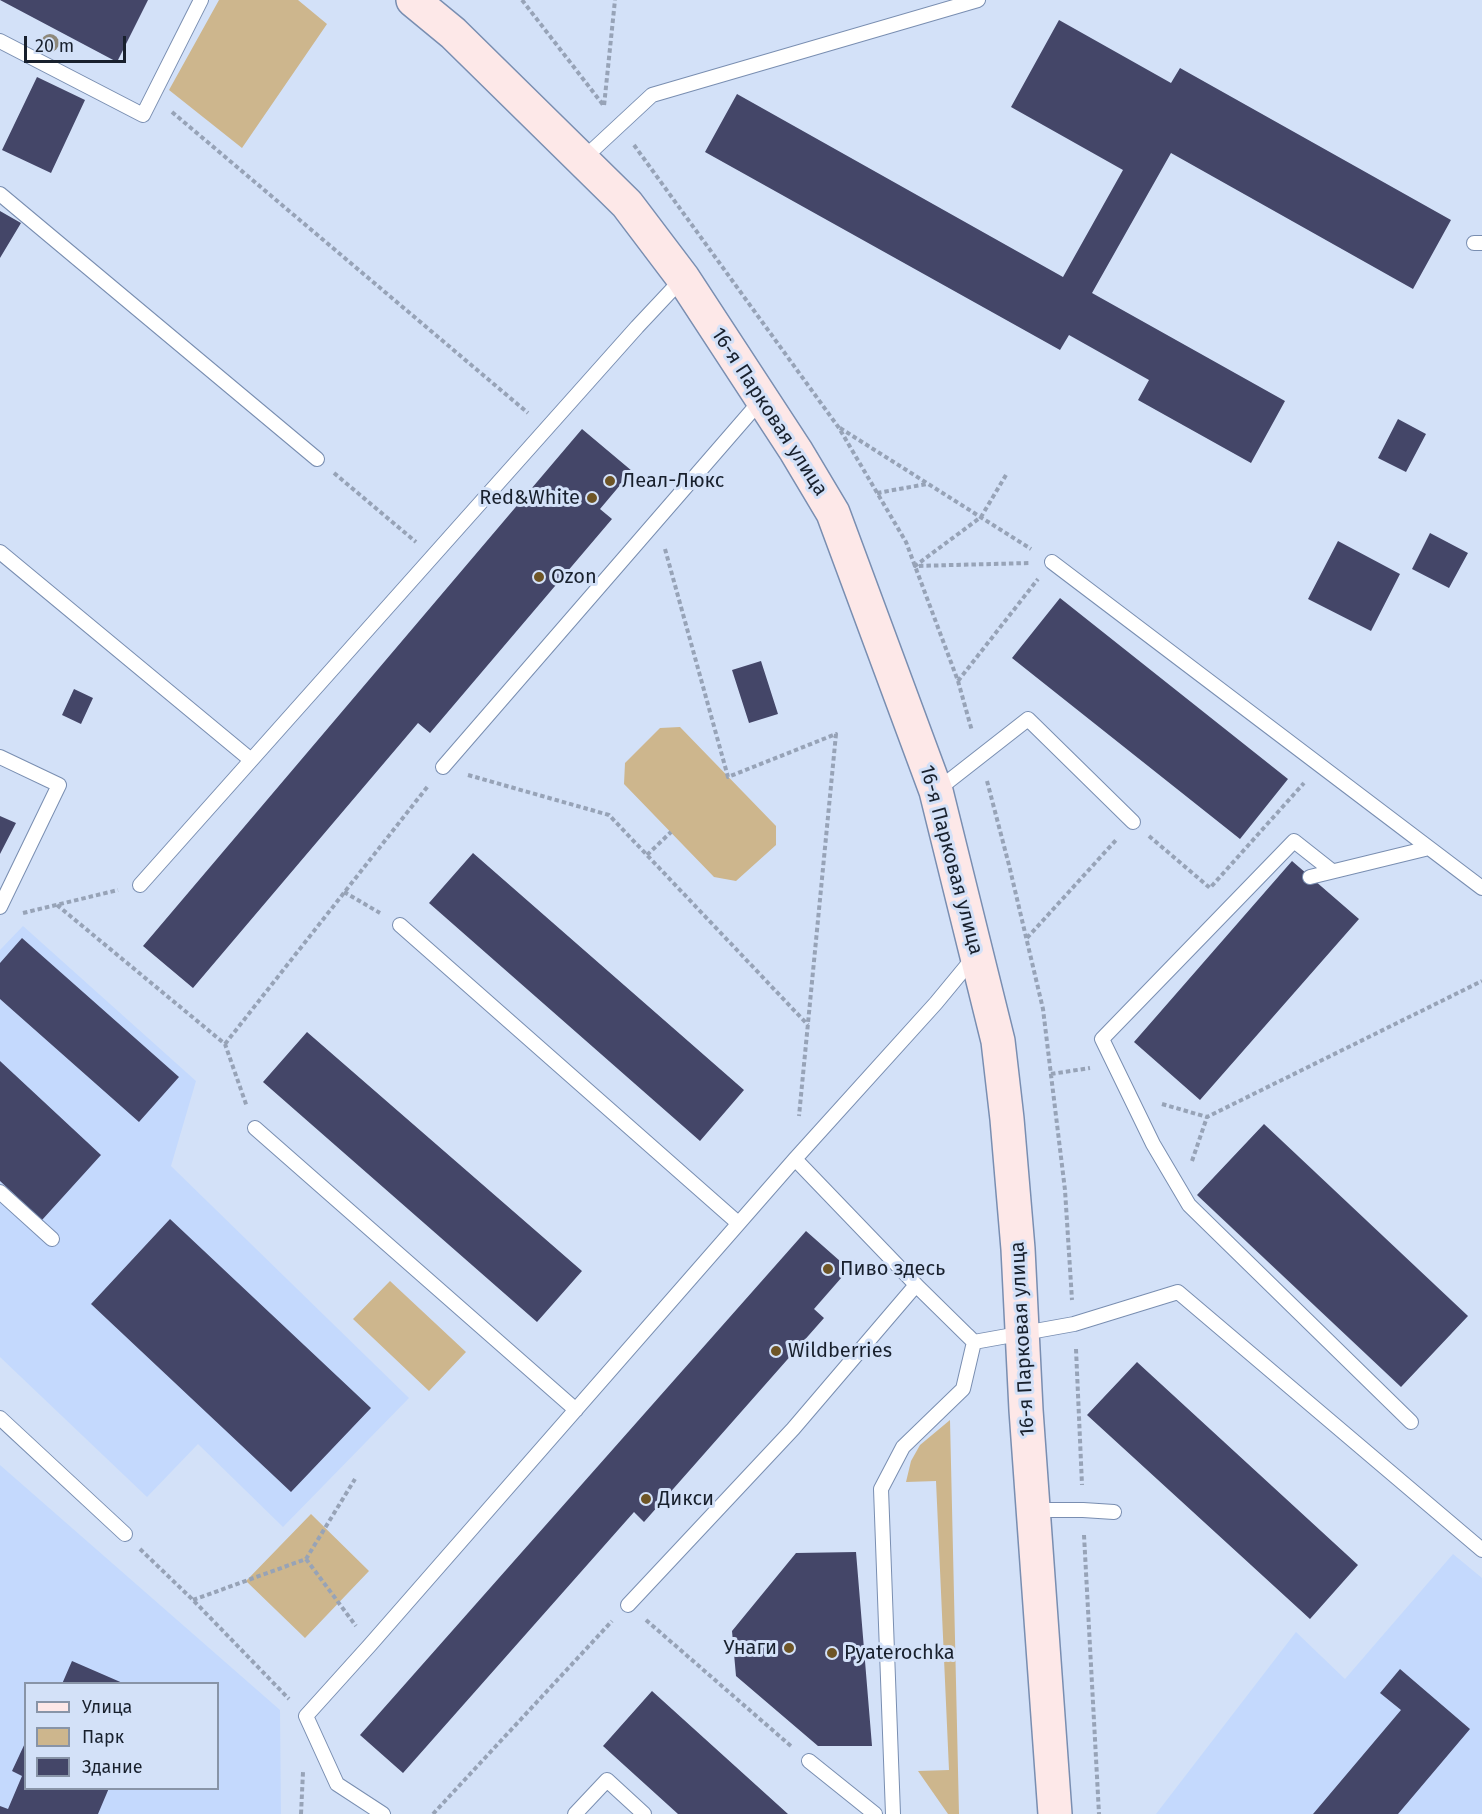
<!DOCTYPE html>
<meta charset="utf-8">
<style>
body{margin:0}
#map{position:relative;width:1482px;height:1814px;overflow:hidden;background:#d3e1f8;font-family:"Fira Sans",sans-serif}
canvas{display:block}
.legend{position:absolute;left:24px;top:1682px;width:195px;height:108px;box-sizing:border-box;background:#d3e1f8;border:2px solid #8894a7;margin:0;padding:8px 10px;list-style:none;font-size:18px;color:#18202d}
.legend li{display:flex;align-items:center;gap:12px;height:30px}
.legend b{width:30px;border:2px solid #8894a7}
.scale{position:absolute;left:24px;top:36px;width:102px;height:27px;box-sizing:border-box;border:3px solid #18202d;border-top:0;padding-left:8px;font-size:18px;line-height:21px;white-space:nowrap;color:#18202d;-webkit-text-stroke:4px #d3e1f8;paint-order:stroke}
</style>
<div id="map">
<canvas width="1482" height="1814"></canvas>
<ul class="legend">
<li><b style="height:8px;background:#fde8e8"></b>Улица</li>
<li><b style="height:16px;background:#cdb68d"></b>Парк</li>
<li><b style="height:16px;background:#444668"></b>Здание</li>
</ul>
<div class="scale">20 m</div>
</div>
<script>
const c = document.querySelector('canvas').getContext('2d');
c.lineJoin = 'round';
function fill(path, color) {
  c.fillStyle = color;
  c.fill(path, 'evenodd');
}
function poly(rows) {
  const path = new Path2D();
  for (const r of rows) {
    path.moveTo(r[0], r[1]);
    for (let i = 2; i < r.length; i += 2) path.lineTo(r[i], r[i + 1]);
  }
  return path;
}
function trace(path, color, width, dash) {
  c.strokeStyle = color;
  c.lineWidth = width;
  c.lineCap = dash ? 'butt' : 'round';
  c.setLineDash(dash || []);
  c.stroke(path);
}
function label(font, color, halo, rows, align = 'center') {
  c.font = font + ' "Fira Sans",sans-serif';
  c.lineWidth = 6;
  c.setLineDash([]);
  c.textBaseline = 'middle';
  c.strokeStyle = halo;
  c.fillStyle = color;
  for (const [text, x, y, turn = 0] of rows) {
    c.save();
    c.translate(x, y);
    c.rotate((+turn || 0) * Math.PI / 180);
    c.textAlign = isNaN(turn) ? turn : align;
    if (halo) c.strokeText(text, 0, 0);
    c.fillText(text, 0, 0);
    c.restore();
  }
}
fill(poly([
 [23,926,196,1081,171,1166,409,1398,283,1527,198,1444,147,1497,0,1357,0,950],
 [0,1465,280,1710,281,1814,0,1814],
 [26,1684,218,1684,218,1788,26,1788],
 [1453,1554,1482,1578,1482,1814,1156,1814,1296,1632,1345,1679]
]), '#c4d9fd');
fill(poly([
 [219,0,298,0,327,24,242,148,169,90],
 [680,727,776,826,776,845,736,881,714,877,624,784,625,763,660,728],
 [390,1281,466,1352,429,1391,353,1319],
 [950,1420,959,1814,948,1814,918,1771,949,1770,936,1481,906,1482,911,1461,920,1445],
 [311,1514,369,1571,305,1638,246,1581]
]), '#cdb68d');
fill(poly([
 [0,0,148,0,117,62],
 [1059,20,1171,83,1180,68,1451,220,1413,289,1171,153,1092,293,1285,401,1251,463,1138,400,1149,380,1069,335,1060,350,705,152,737,94,1063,277,1123,170,1011,107],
 [37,77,85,100,51,173,2,150],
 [0,211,21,223,0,258],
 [1398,419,1426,434,1406,472,1378,458],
 [582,429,632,471,600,509,612,519,430,733,418,723,193,988,143,946],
 [1430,533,1468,553,1449,588,1412,569],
 [1338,541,1400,574,1371,631,1308,599],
 [1060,598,1288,779,1240,839,1012,658],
 [761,661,778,714,749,723,732,670],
 [74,689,93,698,81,724,62,715],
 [0,816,16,823,0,854],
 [473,853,744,1090,700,1141,429,903],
 [1292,861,1359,919,1200,1100,1134,1042],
 [22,938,179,1077,139,1122,0,999,0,963],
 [307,1032,582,1271,537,1322,263,1082],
 [0,1061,101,1155,42,1220,0,1181],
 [1264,1124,1468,1316,1401,1387,1197,1195],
 [170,1219,371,1408,291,1492,91,1304],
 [806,1231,849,1269,814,1309,824,1318,644,1522,634,1512,403,1773,360,1735],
 [1137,1362,1358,1565,1310,1619,1087,1415],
 [856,1552,872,1746,818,1746,736,1676,732,1631,796,1553],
 [72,1661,125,1684,62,1684],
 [1400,1669,1470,1729,1398,1814,1313,1814,1401,1710,1380,1693],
 [652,1691,788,1814,678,1814,603,1746],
 [26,1741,26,1788,109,1788,98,1814,0,1814,0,1806,8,1809,22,1776,12,1771]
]), '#444668');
const lane = poly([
 [0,41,143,115,201,0],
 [582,160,652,95,978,0],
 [0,194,317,459],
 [1474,243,1482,243],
 [0,552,251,760],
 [1052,562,1482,888],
 [0,757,59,785,0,907],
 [443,767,762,399],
 [936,791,1028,719,1133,822],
 [1332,871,1294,841,1102,1039,1153,1144,1189,1205,1411,1422],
 [1310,877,1429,848],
 [140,885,637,327,683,278],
 [400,925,738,1223],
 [255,1128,576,1410],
 [795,1159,921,1290],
 [0,1192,52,1239],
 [0,1418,125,1534],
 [1034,1510,1083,1510,1114,1512],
 [628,1605,793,1429,916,1285,974,1342,1074,1324,1178,1292,1482,1550],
 [809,1761,875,1814],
 [383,1814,337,1784,306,1716,370,1645,795,1159,936,1003,974,957],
 [575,1814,607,1780,644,1814],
 [893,1814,881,1489,903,1447,963,1389,974,1342,967,1335]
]);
const secondary = poly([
 [413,0,453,33,627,204,683,278,796,451,833,513,936,791,998,1041,1007,1119,1018,1249,1026,1410,1055,1814]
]);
trace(lane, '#798eb1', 16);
trace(secondary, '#798eb1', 36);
trace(poly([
 [522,0,604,106,615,0],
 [172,112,528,413],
 [634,145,839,428,906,542,958,681,972,731],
 [840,428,1031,549],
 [334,473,416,542],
 [1006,475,981,517,915,566,1030,563],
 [877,493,927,484],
 [665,549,728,777,836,734,799,1116],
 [958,681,1038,579],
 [468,775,609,815,808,1025],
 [987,781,1009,865,1043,1009,1065,1190,1072,1300],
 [1149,836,1210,888,1304,783],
 [647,855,671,832],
 [344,892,380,913],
 [57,905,225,1044,247,1107],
 [23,913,118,890],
 [1027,938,1116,840],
 [225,1044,428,786],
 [1051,1074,1090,1068],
 [1162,1104,1207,1117,1482,981],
 [1192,1161,1207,1117],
 [1076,1349,1082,1485],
 [1084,1535,1099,1814],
 [140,1549,193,1600,289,1699],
 [306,1559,356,1626],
 [193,1600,306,1559,355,1479],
 [646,1620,792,1747],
 [301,1814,303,1772],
 [433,1814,612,1621]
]), '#97a3b7', 4, [4.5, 3]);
trace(lane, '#fff', 14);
trace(secondary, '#fde8e8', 33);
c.fillStyle = '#8e887a';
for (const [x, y] of [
 [50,43]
]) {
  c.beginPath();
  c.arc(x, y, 9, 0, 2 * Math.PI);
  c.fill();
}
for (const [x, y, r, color] of [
 [610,481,6,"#6e5526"],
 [592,498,6,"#6e5526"],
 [539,577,6,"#6e5526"],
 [828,1269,6,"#6e5526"],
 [776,1351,6,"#6e5526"],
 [646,1499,6,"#6e5526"],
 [789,1648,6,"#6e5526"],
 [832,1653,6,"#6e5526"]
]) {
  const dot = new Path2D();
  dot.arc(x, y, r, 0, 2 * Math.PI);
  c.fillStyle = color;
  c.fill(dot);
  trace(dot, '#d3e1f8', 2);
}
label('20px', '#18202d', '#d3e1f8', [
 ["16-я Парковая улица",769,412,57],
 ["16-я Парковая улица",951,860,75],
 ["16-я Парковая улица",1023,1339,-93]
]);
label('20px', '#18202d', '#d3e1f8', [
 ["Леал-Люкс",622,481],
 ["Red&White",580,498,"right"],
 ["Ozon",551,577],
 ["Пиво здесь",840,1269],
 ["Wildberries",788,1351],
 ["Дикси",658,1499],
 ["Унаги",777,1648,"right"],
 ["Pyaterochka",844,1653]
], 'left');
</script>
